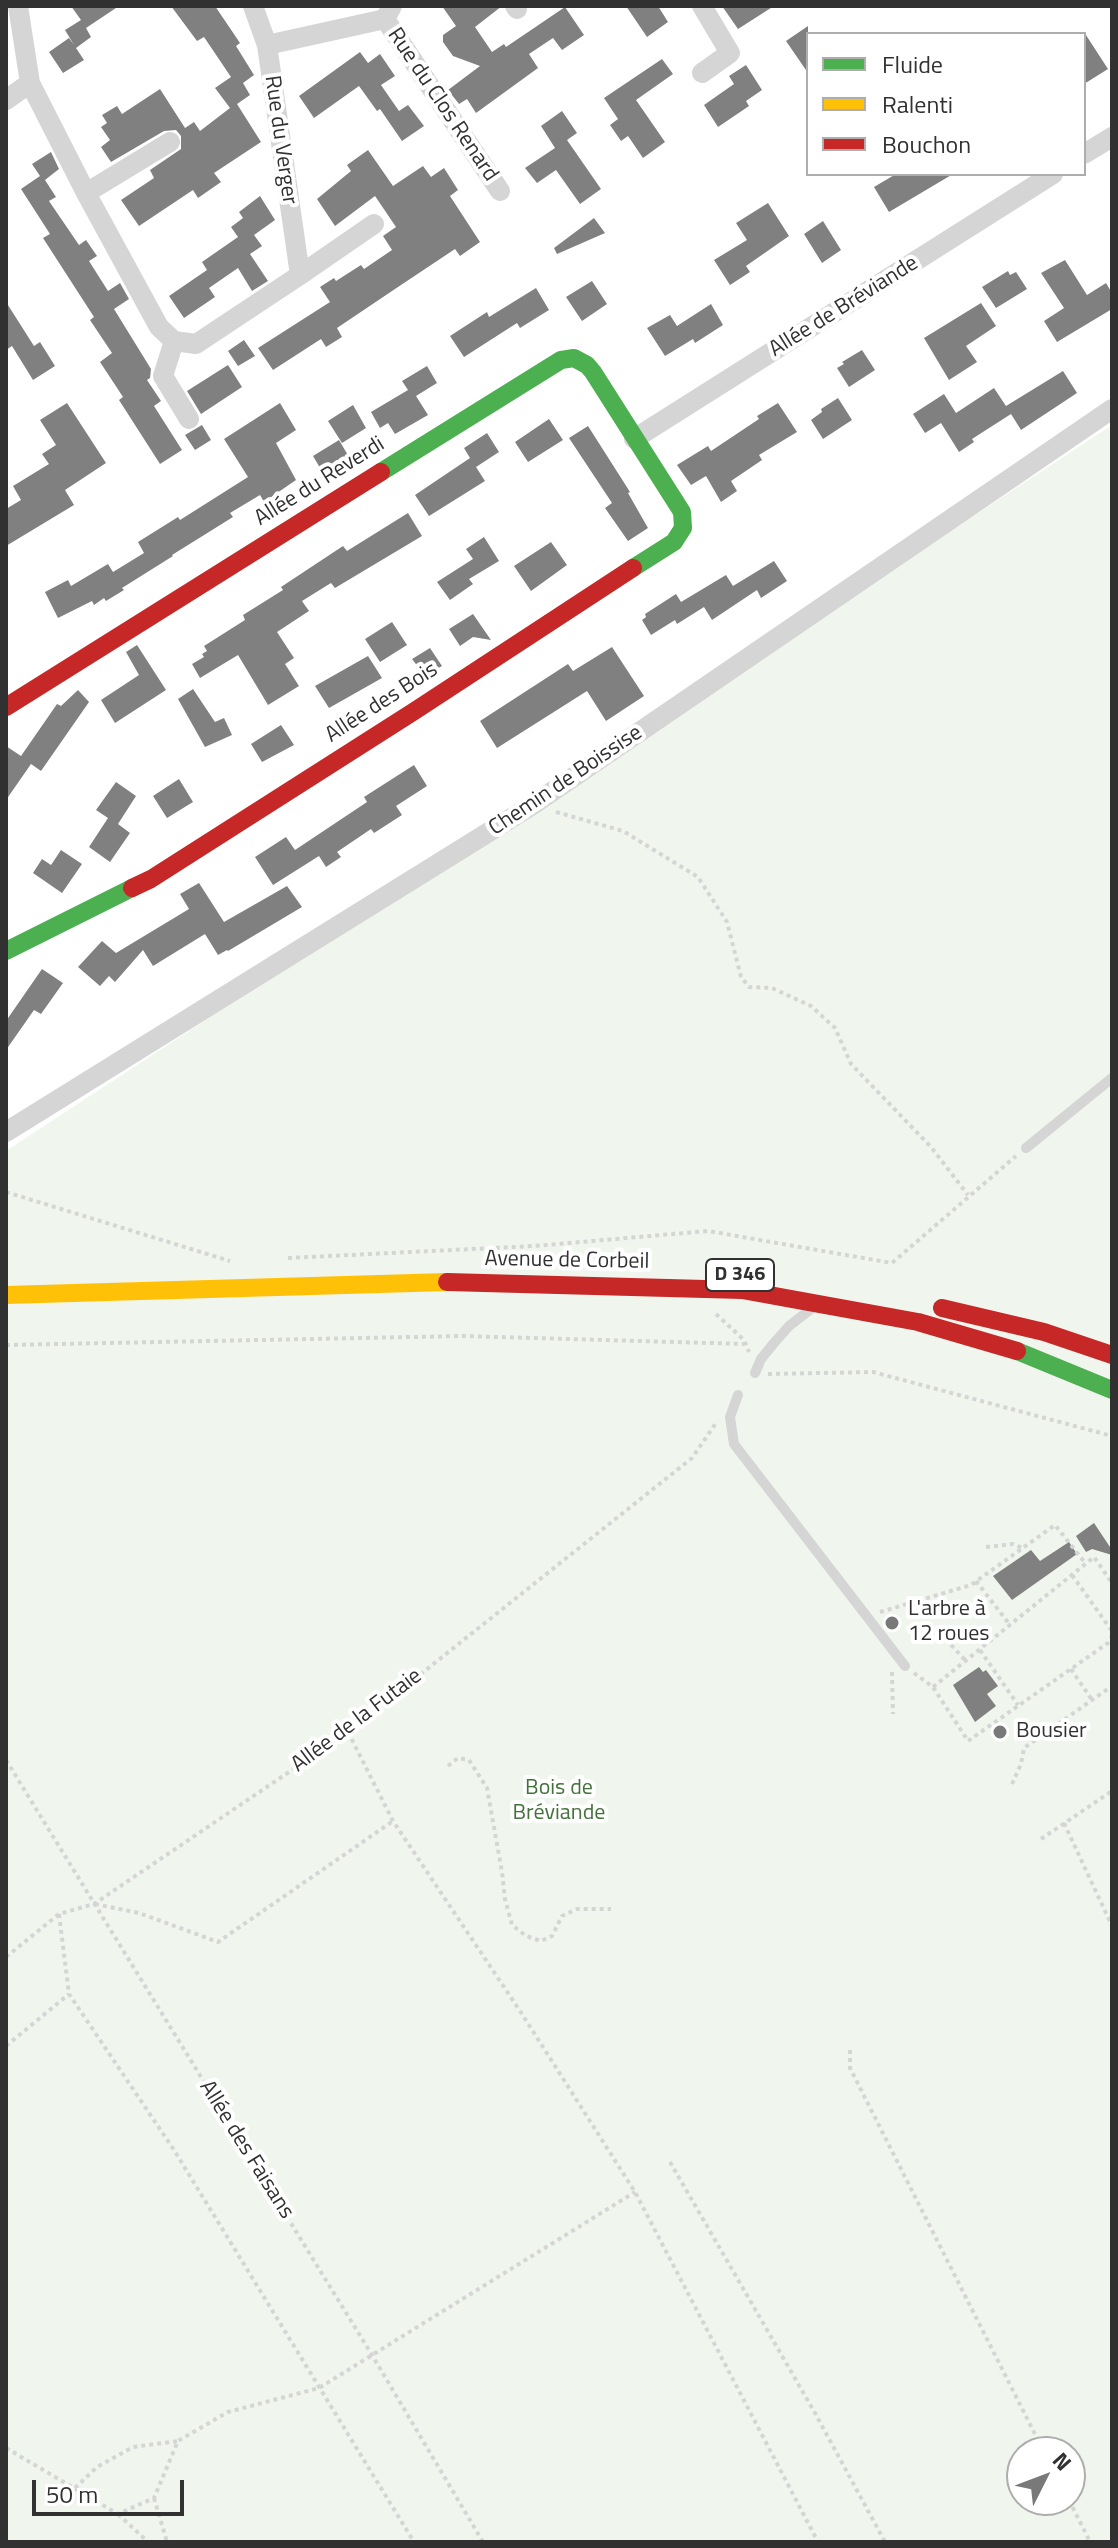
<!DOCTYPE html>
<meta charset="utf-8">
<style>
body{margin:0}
#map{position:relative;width:1118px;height:2548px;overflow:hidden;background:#fff;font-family:"Titillium Web",sans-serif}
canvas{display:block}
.frame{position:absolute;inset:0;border:8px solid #313131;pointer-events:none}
.legend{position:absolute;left:806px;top:32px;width:280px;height:144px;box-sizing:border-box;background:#fff;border:2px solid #adadad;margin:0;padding:10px 14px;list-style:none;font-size:24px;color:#313131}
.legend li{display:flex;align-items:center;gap:16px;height:40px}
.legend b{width:40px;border:2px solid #adadad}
.north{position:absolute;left:1006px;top:2436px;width:80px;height:80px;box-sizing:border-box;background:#fff;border:2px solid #adadad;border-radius:50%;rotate:48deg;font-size:22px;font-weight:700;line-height:32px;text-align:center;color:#313131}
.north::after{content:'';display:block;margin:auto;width:28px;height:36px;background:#797979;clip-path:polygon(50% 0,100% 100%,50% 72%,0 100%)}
.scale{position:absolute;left:32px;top:2480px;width:152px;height:36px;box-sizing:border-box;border:4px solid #313131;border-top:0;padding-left:10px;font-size:24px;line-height:28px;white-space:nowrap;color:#313131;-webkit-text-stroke:6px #fff;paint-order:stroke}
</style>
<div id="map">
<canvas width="1118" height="2548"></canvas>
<div class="frame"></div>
<ul class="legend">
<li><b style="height:10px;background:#4caf50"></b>Fluide</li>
<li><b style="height:10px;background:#ffc107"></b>Ralenti</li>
<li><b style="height:10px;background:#c62828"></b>Bouchon</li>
</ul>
<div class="north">N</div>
<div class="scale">50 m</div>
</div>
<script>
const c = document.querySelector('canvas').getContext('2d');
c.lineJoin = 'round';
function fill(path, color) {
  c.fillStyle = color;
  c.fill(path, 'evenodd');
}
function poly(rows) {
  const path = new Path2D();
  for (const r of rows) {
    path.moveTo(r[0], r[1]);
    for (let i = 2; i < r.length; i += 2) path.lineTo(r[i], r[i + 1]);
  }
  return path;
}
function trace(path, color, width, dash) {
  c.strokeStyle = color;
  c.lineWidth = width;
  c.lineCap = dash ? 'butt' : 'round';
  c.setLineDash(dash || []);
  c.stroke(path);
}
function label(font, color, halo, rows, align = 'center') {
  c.font = font + ' "Titillium Web",sans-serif';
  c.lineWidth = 8;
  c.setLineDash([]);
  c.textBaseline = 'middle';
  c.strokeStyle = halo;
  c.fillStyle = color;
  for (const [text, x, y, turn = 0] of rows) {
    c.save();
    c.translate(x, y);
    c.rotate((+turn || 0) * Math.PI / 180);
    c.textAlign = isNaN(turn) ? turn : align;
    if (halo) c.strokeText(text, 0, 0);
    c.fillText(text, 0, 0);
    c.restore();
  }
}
fill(poly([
 [1112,425,1112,2542,6,2542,6,1151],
 [1022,2452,1070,2452,1070,2500,1022,2500]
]), '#f0f6ed');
fill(poly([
 [71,6,119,6,86,28,91,37,76,48,84,60,63,73,49,52,69,38,74,45,65,30,81,20],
 [171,6,215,6,240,43,236,46,254,75,243,83,250,95,237,104,261,142,214,173,221,182,198,198,193,190,139,226,121,200,154,178,150,170,181,149,181,136,176,130,164,131,111,162,101,147,110,140,101,127,107,123,102,115,117,106,122,114,160,89,185,128,194,122,200,131,230,108,215,88,231,77,204,37,197,41],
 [442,6,502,6,475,27,492,52,504,44,506,47,565,7,584,35,562,50,553,38,529,54,538,68,476,113,467,99,459,104,448,90,480,66,453,56,443,42,443,35,456,26],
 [626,6,658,6,668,22,647,37],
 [722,6,774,6,738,29],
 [808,26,808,73,786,41],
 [1084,32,1108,69,1084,84],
 [360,52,368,63,380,54,395,76,381,85,399,111,408,105,424,126,402,141,380,109,377,111,359,86,314,118,299,96],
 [662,59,673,74,636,100,665,142,643,158,628,136,621,141,610,125,618,119,604,98],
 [746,65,762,90,746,101,749,106,718,127,704,105,734,84,729,76],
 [562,111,577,133,567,140,601,189,580,204,556,170,537,183,525,168,555,148,541,126],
 [368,150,393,186,423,166,431,177,444,168,458,190,450,196,480,242,460,256,455,249,395,289,337,328,342,337,326,347,321,339,273,370,258,348,330,302,320,287,334,278,336,281,361,265,364,269,392,250,383,236,396,227,375,196,335,226,317,199,351,171,347,165],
 [51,152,59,169,45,180,56,197,49,201,79,245,86,240,97,256,89,261,108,291,120,283,129,299,114,309,151,369,150,378,147,380,161,401,154,406,182,450,160,464,119,400,123,397,100,362,112,353,90,320,94,317,43,238,50,234,21,189,40,176,32,164],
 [896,174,953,174,889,212,874,187],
 [260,196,275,220,254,235,262,246,250,254,268,281,252,291,238,268,209,288,215,297,184,318,169,296,207,270,202,262,238,237,231,227,243,218,239,212],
 [768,203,789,236,746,266,750,272,730,285,714,260,747,240,736,223],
 [594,218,605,233,557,254,554,248],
 [823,221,841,250,822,263,804,234],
 [1065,260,1087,295,1106,283,1112,293,1112,309,1057,342,1044,321,1064,308,1041,273],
 [1008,271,1010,275,1016,272,1027,289,996,308,982,287],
 [592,281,607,304,582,321,566,297],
 [536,288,549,310,520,328,517,323,464,357,450,336,487,312,489,317],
 [6,302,34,346,40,342,55,366,33,380,12,346,6,350],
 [981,303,996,326,966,346,977,362,949,380,924,338],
 [711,304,723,325,695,343,693,339,665,356,647,328,670,315,677,326],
 [244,340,255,356,238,366,228,351],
 [862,350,875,370,849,387,837,368,844,364,842,362],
 [228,365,242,387,201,414,187,391],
 [427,366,437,383,416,396,428,415,395,434,388,423,380,428,371,412,408,390,402,381],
 [1063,371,1077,393,1021,430,1011,414,972,439,974,442,959,452,941,423,925,433,913,414,944,394,956,413,994,388,1006,406],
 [838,398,852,420,823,439,811,420,822,412,821,409],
 [67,403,106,463,65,490,74,505,6,546,6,509,21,500,13,486,49,464,42,454,56,445,40,420],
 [280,403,296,430,276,443,296,480,264,502,260,495,230,513,233,517,172,555,173,556,122,588,124,590,106,601,104,598,94,605,92,601,58,618,45,592,68,580,71,586,108,564,113,572,144,553,138,542,178,517,180,520,248,477,224,439],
 [778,403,797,432,759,455,762,460,731,481,737,491,721,502,706,476,691,485,677,465,708,446,711,451,759,419,757,416],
 [353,405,366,428,342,443,328,421],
 [549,419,563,440,528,462,515,442],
 [202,425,211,440,195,450,185,435],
 [588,426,630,492,628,493,648,528,628,541,605,508,612,503,569,438],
 [487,433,499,452,476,467,485,481,429,516,415,495,470,458,464,448],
 [339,440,352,462,326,478,313,456],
 [408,513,422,536,335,588,331,583,302,601,309,611,277,632,294,658,285,664,299,686,268,705,238,655,200,678,192,664,204,657,202,654,207,651,204,646,245,620,243,615,283,590,281,587,343,546,347,551],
 [484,537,499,561,469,579,473,584,450,600,437,582,473,559,466,549],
 [551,542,567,565,531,591,514,566],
 [774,561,787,581,761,598,757,590,712,620,704,607,677,624,675,620,651,635,642,620,646,617,645,614,676,594,681,602,726,575,733,586],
 [473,614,491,640,473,637,460,646,449,629],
 [392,622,407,645,380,662,365,639],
 [137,645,166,690,115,723,101,700,139,675,126,652],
 [612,647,644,696,606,721,587,691,497,748,480,721,568,664,573,671],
 [430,648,442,666,425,676,412,659],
 [368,656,382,678,329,708,315,686],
 [193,689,215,722,224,718,232,735,205,747,178,699],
 [78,690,89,702,41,771,31,764,6,800,6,746,21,756,57,704,61,706],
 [281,725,294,745,262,762,251,744],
 [414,765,427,786,396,806,402,815,374,833,371,829,337,852,341,857,326,867,319,856,273,885,255,857,286,837,295,850,367,802,364,797],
 [179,779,193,802,167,818,153,796],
 [116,782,136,796,118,824,130,833,110,862,89,847,108,818,96,810],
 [61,850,82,864,62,893,33,873,42,859,51,865],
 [199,883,224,922,287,886,302,907,228,951,227,950,218,955,205,934,153,966,143,950,115,982,109,976,100,986,78,967,102,941,116,953,189,909,180,894],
 [42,969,63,983,41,1014,34,1010,6,1050,6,1021],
 [1094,1523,1112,1550,1112,1555,1092,1549,1086,1552,1076,1536],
 [1069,1542,1077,1554,1012,1600,993,1576,1031,1550,1040,1561],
 [979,1667,983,1672,986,1670,998,1686,987,1694,996,1706,975,1722,953,1685]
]), '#808080');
trace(poly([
 [556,812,623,831,698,877,727,922,741,977,749,987,772,988,811,1006,835,1028,851,1064,931,1147,968,1195],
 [6,1192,230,1261],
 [288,1258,534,1246,708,1231,892,1263,1016,1156],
 [716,1314,744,1340,749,1352],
 [6,1345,463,1336,745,1344],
 [768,1374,873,1372,1112,1436],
 [986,1547,1013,1544,1023,1548],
 [1072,1575,1112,1631],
 [976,1581,1010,1625],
 [880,1612,971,1585,1055,1525,1086,1564],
 [951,1645,966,1661],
 [980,1650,1018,1705],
 [1071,1669,1092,1700],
 [892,1672,893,1714],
 [914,1673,933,1687,968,1741,1108,1643,1112,1636],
 [933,1687,1094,1557,1112,1583],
 [348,1732,393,1821,522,2014,635,2192,818,2542],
 [6,1760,372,2355,483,2542],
 [448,1766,458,1758,469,1760,487,1788,502,1872,505,1899,512,1925,526,1936,541,1941,552,1936,562,1916,577,1909,611,1909],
 [1012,1784,1021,1764,1024,1748,1112,1686],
 [1064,1823,1112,1926],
 [1041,1839,1112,1791],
 [95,1904,139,1913,218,1942,393,1821],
 [59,1914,69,1994,174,2150,414,2542],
 [6,1957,59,1914,94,1904,348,1732,692,1458,716,1423],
 [6,2046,69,1994],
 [850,2050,850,2068,1044,2452],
 [670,2162,815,2413,885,2542],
 [6,2448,118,2514,154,2498,178,2441,228,2412,319,2388,635,2192],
 [75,2488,97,2467,133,2447,178,2441],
 [154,2498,167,2542],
 [1069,2500,1090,2542],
 [118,2514,148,2542]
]), '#d5d5d5', 4, [4, 4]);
trace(poly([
 [1026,1148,1112,1078],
 [755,1373,761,1359,774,1343,789,1326,811,1309],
 [738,1395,730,1417,734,1444,905,1666]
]), '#d5d5d5', 10);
trace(poly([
 [18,6,30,83,86,193,159,327,174,341,196,344,300,275,267,45,253,6],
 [515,6,517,9],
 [702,6,730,53,702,73],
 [385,19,500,191],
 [267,45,385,19,392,6],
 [6,100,30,83],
 [1084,154,1112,137],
 [86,193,170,142],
 [300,275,374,224],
 [174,341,163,376,189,419],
 [634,439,1053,174],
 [6,1132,534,804,1112,409]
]), '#d5d5d5', 20);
trace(poly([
 [381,472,561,360,574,358,587,365,593,372,682,512,683,528,674,542,633,568],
 [6,951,132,888],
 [1017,1351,1112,1390]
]), '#4caf50', 18);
trace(poly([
 [6,1295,447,1282]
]), '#ffc107', 18);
trace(poly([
 [6,707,381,472],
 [132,888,151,879,413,712,633,568],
 [447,1282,742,1290,918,1322,1017,1351],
 [942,1308,1044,1332,1112,1355]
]), '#c62828', 18);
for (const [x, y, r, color] of [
 [892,1623,8,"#797979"],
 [1000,1732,8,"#797979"]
]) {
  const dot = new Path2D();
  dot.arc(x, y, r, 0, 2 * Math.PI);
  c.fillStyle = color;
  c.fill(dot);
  trace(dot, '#fff', 3);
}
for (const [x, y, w] of [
 [740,1275,68]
]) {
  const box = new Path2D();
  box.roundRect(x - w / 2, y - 16, w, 32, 6);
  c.fillStyle = '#fff';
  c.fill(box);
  trace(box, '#313131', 2);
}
label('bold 20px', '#313131', null, [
 ["D 346",740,1275]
]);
label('22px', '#313131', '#fff', [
 ["Rue du Clos Renard",442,105,56],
 ["Rue du Verger",280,140,82],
 ["Allée de Bréviande",844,307,-32],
 ["Allée du Reverdi",320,482,-32],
 ["Allée des Bois",382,703,-33],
 ["Chemin de Boissise",566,781,-34],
 ["Avenue de Corbeil",567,1261,1],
 ["Allée de la Futaie",357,1721,-37],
 ["Allée des Faisans",246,2150,58]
]);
label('22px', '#313131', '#fff', [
 ["L'arbre à",908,1610],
 ["12 roues",908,1635],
 ["Bousier",1016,1732]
], 'left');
label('22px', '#44713b', '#fff', [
 ["Bois de",559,1789],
 ["Bréviande",559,1814]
]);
</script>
